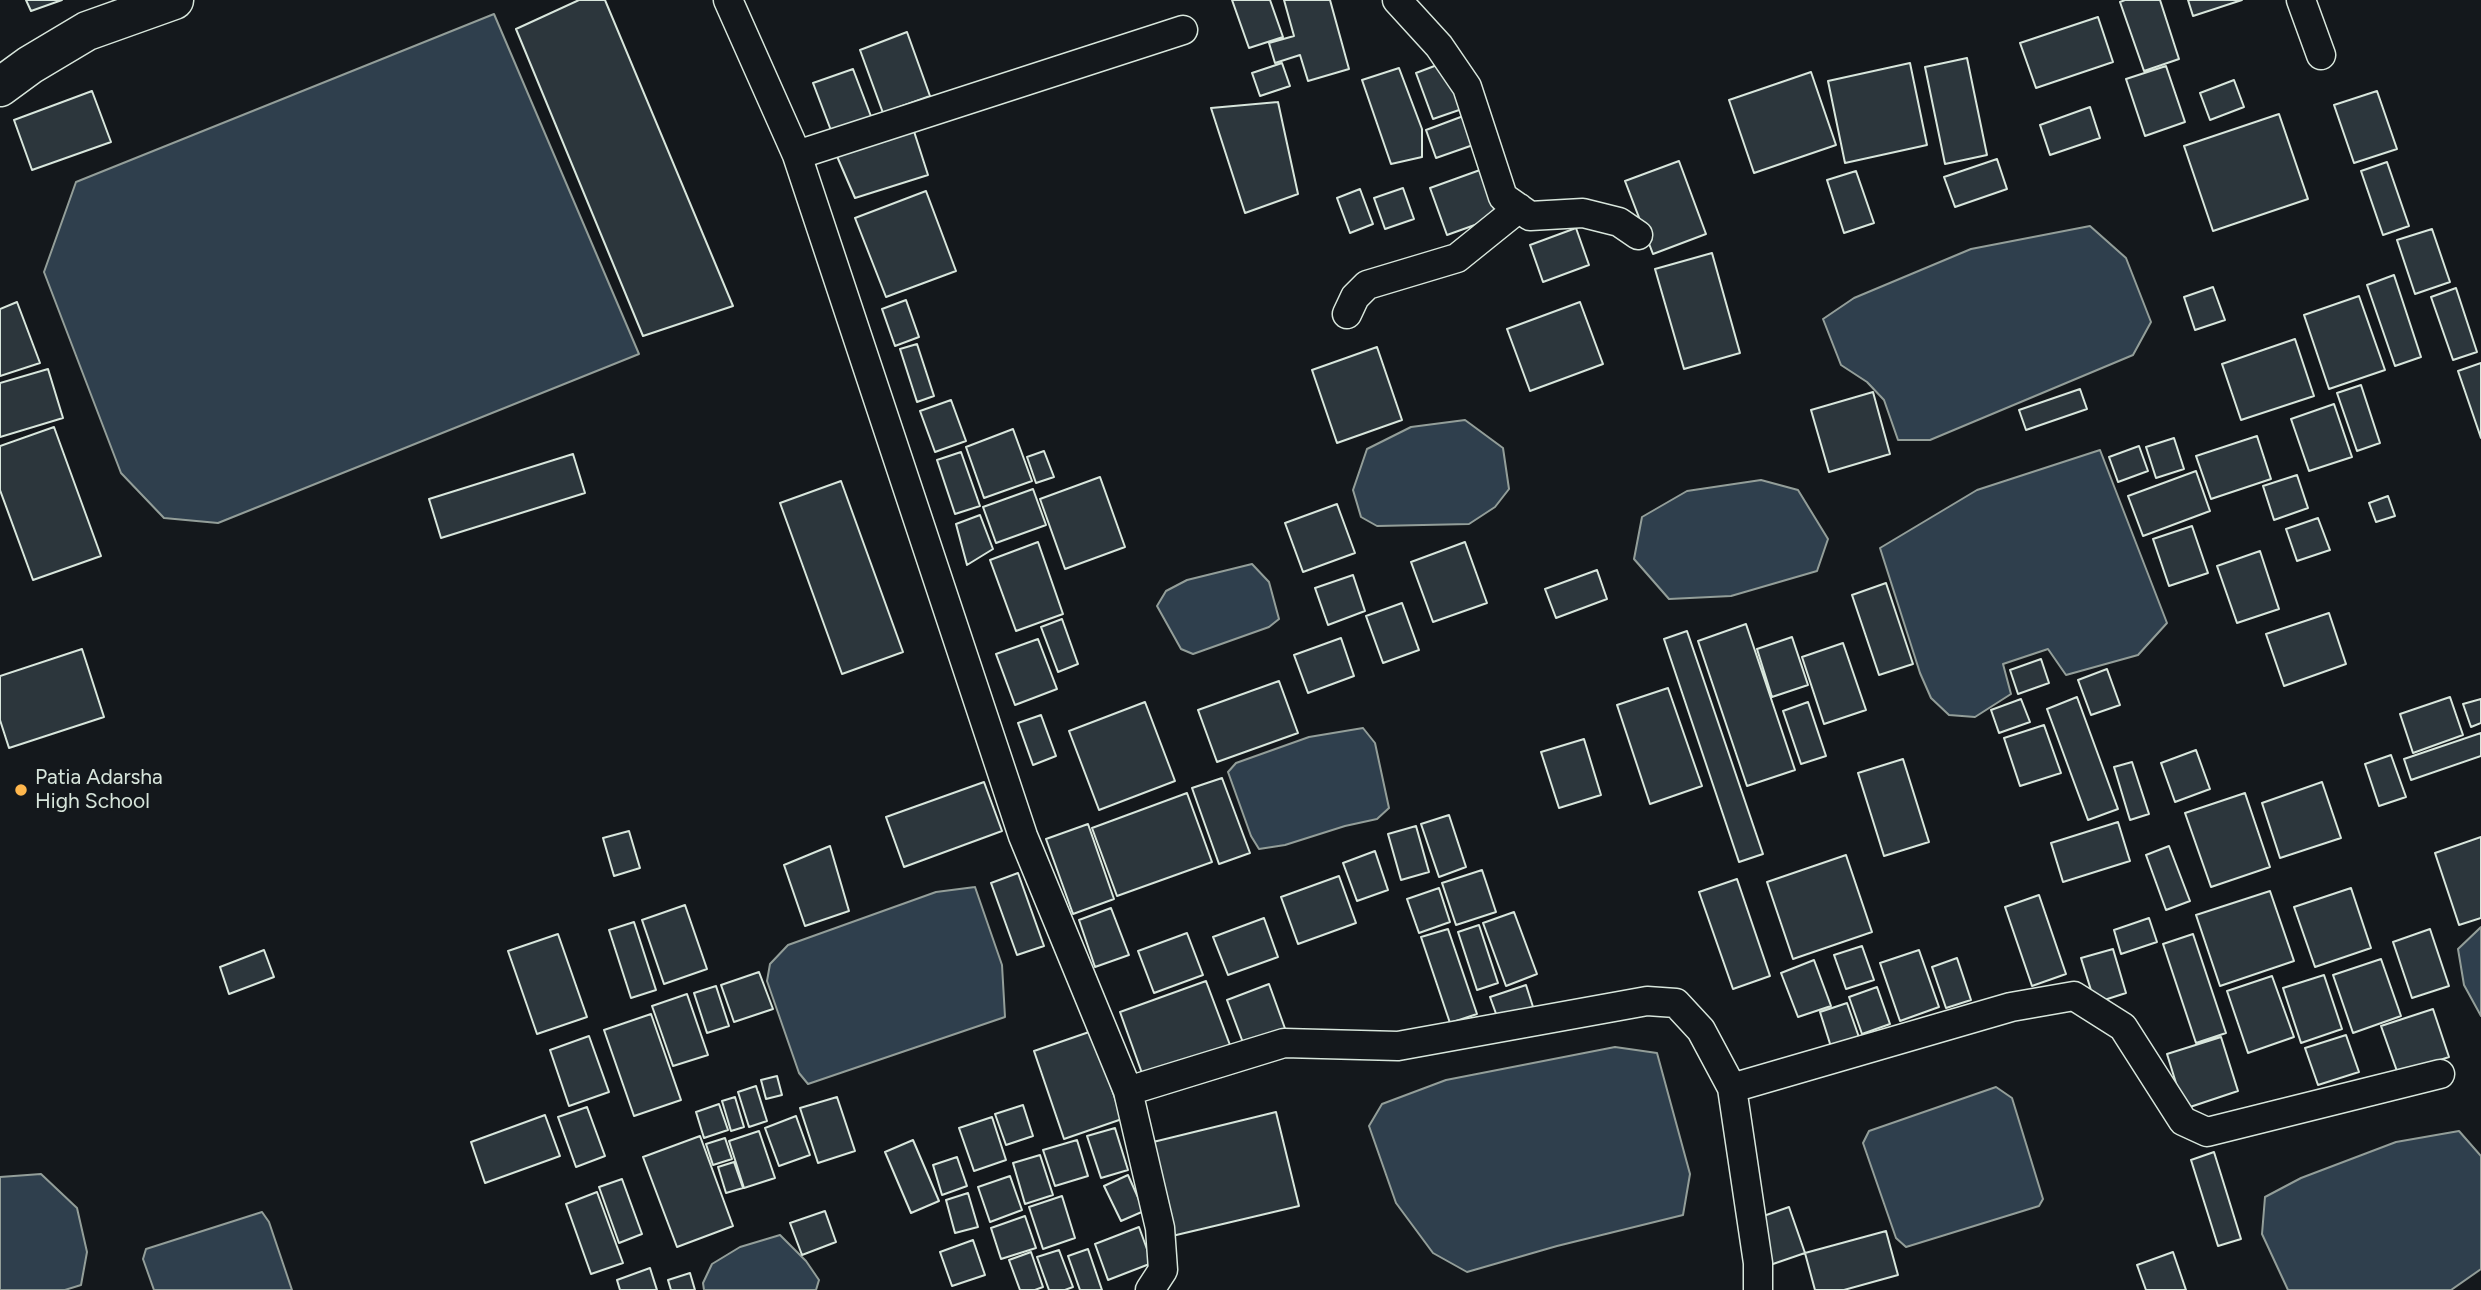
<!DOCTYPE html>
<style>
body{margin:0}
canvas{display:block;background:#14181c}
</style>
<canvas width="2481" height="1290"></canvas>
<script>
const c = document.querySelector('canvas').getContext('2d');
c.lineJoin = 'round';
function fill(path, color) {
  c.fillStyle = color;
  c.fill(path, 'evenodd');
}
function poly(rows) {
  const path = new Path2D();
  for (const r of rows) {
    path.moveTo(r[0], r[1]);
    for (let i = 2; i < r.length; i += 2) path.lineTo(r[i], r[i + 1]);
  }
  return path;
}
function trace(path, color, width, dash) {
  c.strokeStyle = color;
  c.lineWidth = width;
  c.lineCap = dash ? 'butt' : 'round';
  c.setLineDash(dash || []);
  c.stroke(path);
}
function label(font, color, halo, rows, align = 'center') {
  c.font = font + ' Figtree,sans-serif';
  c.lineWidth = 5;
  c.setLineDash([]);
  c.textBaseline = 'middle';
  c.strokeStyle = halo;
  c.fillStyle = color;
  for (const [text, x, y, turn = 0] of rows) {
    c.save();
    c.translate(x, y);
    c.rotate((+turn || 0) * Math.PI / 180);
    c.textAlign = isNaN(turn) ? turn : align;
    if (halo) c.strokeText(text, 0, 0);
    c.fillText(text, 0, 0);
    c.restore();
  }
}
const water = poly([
 [494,14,639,354,218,523,164,518,121,473,44,272,76,182,494,14],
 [2090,226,2126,258,2151,322,2133,355,1930,440,1898,440,1884,400,1867,382,1841,365,1823,319,1854,298,1971,249,2090,226],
 [1465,420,1503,448,1509,489,1495,507,1469,524,1377,526,1361,517,1353,490,1367,449,1411,427,1465,420],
 [2100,450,2167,623,2138,655,2066,675,2048,649,2003,664,2011,694,1975,717,1949,715,1931,698,1920,673,1880,548,1977,490,2100,450],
 [1761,480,1798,490,1828,539,1817,571,1731,596,1669,599,1634,559,1642,517,1687,491,1761,480],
 [1252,564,1269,582,1279,619,1269,627,1193,654,1181,649,1157,606,1166,591,1187,580,1252,564],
 [1363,728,1375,743,1389,808,1377,819,1345,826,1285,845,1259,849,1251,836,1228,772,1236,763,1309,737,1363,728],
 [975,887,1002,965,1005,1017,808,1084,799,1073,767,981,770,964,788,945,936,892,975,887],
 [2481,927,2481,1016,2464,985,2458,949,2481,927],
 [1615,1047,1657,1053,1690,1174,1683,1215,1557,1246,1467,1272,1433,1253,1396,1203,1369,1126,1382,1104,1446,1080,1615,1047],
 [1996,1087,2012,1098,2043,1199,2039,1206,1906,1247,1896,1238,1863,1143,1869,1131,1996,1087],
 [2459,1131,2481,1156,2481,1269,2451,1290,2288,1290,2262,1234,2265,1197,2301,1178,2396,1142,2459,1131],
 [41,1174,77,1208,87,1252,81,1285,65,1290,0,1290,0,1177,41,1174],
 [262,1212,269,1222,292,1290,154,1290,143,1259,146,1249,262,1212],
 [780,1235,806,1261,819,1280,816,1290,704,1290,703,1283,712,1264,740,1247,780,1235]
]);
fill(water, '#2f3f4d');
trace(water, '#939e99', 2);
const building = poly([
 [26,0,62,0,31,11,26,0],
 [579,0,605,0,733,306,643,336,516,29,579,0],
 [1232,0,1270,0,1283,37,1249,48,1232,0],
 [1284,0,1330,0,1349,69,1308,81,1300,55,1275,63,1269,43,1294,36,1284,0],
 [2125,0,2160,0,2179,59,2144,71,2120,2,2125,0],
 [2188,0,2242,0,2193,16,2188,0],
 [2098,17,2113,62,2036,88,2020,43,2098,17],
 [907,32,930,96,883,113,860,50,907,32],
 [1967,58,1987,155,1945,164,1925,67,1967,58],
 [1445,62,1462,109,1433,119,1416,73,1445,62],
 [1282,63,1290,86,1260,96,1252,73,1282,63],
 [1910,63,1927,145,1845,163,1828,81,1910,63],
 [2166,66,2185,122,2145,136,2126,79,2166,66],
 [1399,68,1422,129,1422,157,1391,164,1362,80,1399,68],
 [853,69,872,119,832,133,813,83,853,69],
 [1811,72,1836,145,1754,173,1729,100,1811,72],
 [2234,80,2244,107,2210,120,2200,93,2234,80],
 [92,91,111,142,32,170,14,120,92,91],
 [2377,91,2397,149,2354,163,2334,105,2377,91],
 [1278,102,1298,194,1245,213,1211,108,1278,102],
 [2090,107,2100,138,2050,155,2040,125,2090,107],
 [2279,114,2308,199,2213,231,2184,146,2279,114],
 [1466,115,1476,144,1436,158,1426,130,1466,115],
 [911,122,928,175,855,198,836,154,911,122],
 [1997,159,2007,189,1955,207,1944,177,1997,159],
 [1679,161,1706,234,1653,254,1625,181,1679,161],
 [2387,162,2409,226,2383,235,2361,171,2387,162],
 [1480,170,1497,217,1447,235,1430,188,1480,170],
 [1856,171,1874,223,1844,233,1827,180,1856,171],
 [1403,188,1414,219,1385,229,1374,198,1403,188],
 [1360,189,1373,224,1350,233,1337,198,1360,189],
 [926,191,956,271,886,297,855,218,926,191],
 [1576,228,1589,265,1543,282,1530,245,1576,228],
 [2432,229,2450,282,2415,294,2397,240,2432,229],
 [1712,253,1740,353,1684,369,1655,269,1712,253],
 [2394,275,2421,357,2395,366,2367,285,2394,275],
 [2213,287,2225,320,2195,330,2184,297,2213,287],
 [2456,288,2477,352,2453,360,2431,297,2456,288],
 [2359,296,2385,370,2329,389,2304,315,2359,296],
 [906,300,919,337,895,346,882,309,906,300],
 [17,302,40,363,0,376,0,309,17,302],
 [1580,302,1603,364,1530,391,1507,329,1580,302],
 [2295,339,2314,396,2241,420,2222,364,2295,339],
 [917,344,934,396,917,402,900,349,917,344],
 [1377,347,1402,420,1337,443,1312,370,1377,347],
 [2481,363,2481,438,2458,371,2481,363],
 [48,369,63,418,0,437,0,383,48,369],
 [2361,385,2380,443,2357,451,2337,393,2361,385],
 [2080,389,2087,409,2026,430,2019,410,2080,389],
 [1873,392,1890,454,1829,472,1811,410,1873,392],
 [951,400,966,441,935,452,920,411,951,400],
 [2334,404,2352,457,2309,471,2291,419,2334,404],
 [54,427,101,556,33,580,0,490,0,446,54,427],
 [1013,429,1032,481,984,498,966,447,1013,429],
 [2257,436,2271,479,2211,499,2196,456,2257,436],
 [2174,438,2184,469,2156,478,2146,447,2174,438],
 [2139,446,2148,471,2118,482,2109,457,2139,446],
 [1044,451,1054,477,1036,483,1027,457,1044,451],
 [961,452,980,506,955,514,937,460,961,452],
 [573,454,585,493,441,538,429,499,573,454],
 [2196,471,2210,511,2143,536,2128,496,2196,471],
 [2297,475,2308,508,2274,520,2263,486,2297,475],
 [1100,477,1125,547,1065,569,1040,499,1100,477],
 [841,481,903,652,842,674,780,503,841,481],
 [1033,489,1046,525,996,543,983,507,1033,489],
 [2388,496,2395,516,2376,522,2369,503,2388,496],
 [1337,504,1355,553,1303,572,1285,523,1337,504],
 [980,515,993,549,967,565,956,524,980,515],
 [2318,518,2330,550,2297,561,2286,529,2318,518],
 [2192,526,2208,573,2169,586,2153,539,2192,526],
 [1038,542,1063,614,1016,631,990,560,1038,542],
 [1465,542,1487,603,1433,622,1411,562,1465,542],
 [2260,551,2279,609,2237,623,2217,566,2260,551],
 [1597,570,1607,599,1556,618,1545,589,1597,570],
 [1353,575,1365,611,1328,625,1315,588,1353,575],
 [1886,583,1913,664,1879,675,1852,595,1886,583],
 [1402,603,1419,650,1383,663,1366,616,1402,603],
 [2329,613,2346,664,2284,686,2266,634,2329,613],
 [1062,619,1078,664,1058,672,1041,627,1062,619],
 [1746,624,1795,770,1747,786,1698,641,1746,624],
 [1687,631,1763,854,1739,862,1664,639,1687,631],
 [1792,637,1808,685,1772,697,1757,649,1792,637],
 [1341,638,1354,676,1308,693,1294,655,1341,638],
 [1038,639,1057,689,1015,705,996,654,1038,639],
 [1843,643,1866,710,1824,724,1802,657,1843,643],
 [82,649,104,717,9,748,0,720,0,676,82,649],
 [2041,659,2049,683,2018,694,2010,670,2041,659],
 [2107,669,2120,705,2091,715,2078,680,2107,669],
 [1279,681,1298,733,1217,762,1198,710,1279,681],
 [1668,688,1702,786,1650,804,1617,705,1668,688],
 [2077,697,2118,809,2088,820,2047,709,2077,697],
 [2450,697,2463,735,2413,753,2400,714,2450,697],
 [2021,699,2030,722,1999,733,1991,710,2021,699],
 [2481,699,2481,723,2471,727,2463,704,2481,699],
 [1145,702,1175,781,1099,810,1069,731,1145,702],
 [1808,702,1826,756,1801,764,1783,711,1808,702],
 [1041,715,1056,756,1033,765,1018,723,1041,715],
 [2044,725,2061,773,2020,786,2004,738,2044,725],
 [2481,733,2481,756,2411,780,2404,759,2481,733],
 [1584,739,1601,795,1559,808,1541,752,1584,739],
 [2196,750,2210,789,2175,802,2161,763,2196,750],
 [2391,755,2406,797,2379,806,2365,764,2391,755],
 [1903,759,1929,842,1884,856,1858,773,1903,759],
 [2132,762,2149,814,2130,820,2114,767,2132,762],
 [1222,778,1250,853,1219,864,1192,788,1222,778],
 [984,782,1002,831,904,867,886,817,984,782],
 [2322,782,2341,838,2280,858,2262,803,2322,782],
 [1187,793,1212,862,1117,896,1092,828,1187,793],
 [2245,793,2270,867,2211,887,2185,813,2245,793],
 [1449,815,1466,867,1439,877,1421,824,1449,815],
 [2118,822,2130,861,2063,882,2051,843,2118,822],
 [1088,824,1114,899,1073,914,1046,839,1088,824],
 [1416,826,1429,872,1401,880,1388,834,1416,826],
 [629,831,640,868,614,876,603,838,629,831],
 [2481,837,2481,918,2459,925,2435,853,2481,837],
 [830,846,849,911,805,926,784,865,830,846],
 [2169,846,2190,901,2166,910,2146,855,2169,846],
 [1375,851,1388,890,1357,901,1343,863,1375,851],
 [1846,855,1872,932,1793,959,1767,882,1846,855],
 [1482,870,1496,912,1456,925,1442,883,1482,870],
 [1018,873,1044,946,1017,955,991,883,1018,873],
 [1339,876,1356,923,1298,944,1281,897,1339,876],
 [1737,879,1770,976,1733,989,1699,892,1737,879],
 [1439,888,1450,922,1419,933,1407,899,1439,888],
 [2351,888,2371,948,2315,967,2294,907,2351,888],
 [2270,891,2294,961,2220,986,2196,915,2270,891],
 [2039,895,2066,974,2032,986,2005,907,2039,895],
 [685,905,707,969,664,984,642,920,685,905],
 [1111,908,1129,955,1095,967,1079,920,1111,908],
 [1514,912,1537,974,1506,986,1483,923,1514,912],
 [1264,918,1278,957,1228,975,1213,937,1264,918],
 [2149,918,2157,942,2121,954,2114,930,2149,918],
 [634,922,656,990,631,998,609,930,634,922],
 [1479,925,1498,983,1477,990,1458,932,1479,925],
 [1448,929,1477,1014,1450,1023,1421,937,1448,929],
 [2430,929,2449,986,2412,998,2393,942,2430,929],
 [1187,933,1203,975,1154,993,1138,951,1187,933],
 [558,934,587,1017,537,1034,508,951,558,934],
 [2193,934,2226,1033,2196,1043,2163,944,2193,934],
 [1862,946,1874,980,1846,989,1834,955,1862,946],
 [2113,949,2126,993,2095,1003,2081,958,2113,949],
 [264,950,274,977,229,994,220,967,264,950],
 [1919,950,1939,1007,1900,1021,1880,963,1919,950],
 [1957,958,1971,1000,1946,1008,1932,967,1957,958],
 [2381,959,2401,1016,2353,1033,2333,975,2381,959],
 [1814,960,1831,1006,1798,1017,1781,973,1814,960],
 [759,972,773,1009,734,1022,721,985,759,972],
 [2324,975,2342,1029,2301,1043,2283,988,2324,975],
 [2272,976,2294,1037,2248,1053,2227,991,2272,976],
 [1206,981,1230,1045,1143,1076,1120,1012,1206,981],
 [1269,984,1287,1034,1245,1048,1227,1000,1269,984],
 [1526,985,1534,1010,1499,1022,1490,997,1526,985],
 [716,986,729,1026,707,1033,694,993,716,986],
 [1877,987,1890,1024,1862,1034,1849,997,1877,987],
 [687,994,708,1055,673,1066,652,1006,687,994],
 [1847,1003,1860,1040,1832,1050,1820,1012,1847,1003],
 [2433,1009,2449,1057,2398,1074,2381,1026,2433,1009],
 [651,1014,681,1100,634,1116,604,1030,651,1014],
 [1092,1031,1122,1119,1064,1139,1034,1051,1092,1031],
 [2346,1035,2359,1072,2318,1085,2305,1048,2346,1035],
 [589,1036,609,1092,569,1106,550,1050,589,1036],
 [2221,1037,2238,1091,2184,1109,2167,1054,2221,1037],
 [777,1076,782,1095,766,1099,761,1080,777,1076],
 [756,1086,767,1121,749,1127,738,1092,756,1086],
 [735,1097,744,1127,731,1131,722,1101,735,1097],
 [837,1097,855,1151,818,1163,800,1108,837,1097],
 [719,1104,728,1130,704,1138,696,1112,719,1104],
 [1023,1105,1033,1136,1006,1145,995,1114,1023,1105],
 [587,1107,605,1156,576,1167,558,1117,587,1107],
 [1276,1112,1299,1206,1172,1236,1149,1143,1276,1112],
 [545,1115,560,1156,485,1183,471,1142,545,1115],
 [796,1116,810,1155,779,1166,765,1128,796,1116],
 [992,1117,1006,1160,974,1171,959,1128,992,1117],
 [1115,1128,1128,1170,1101,1178,1087,1136,1115,1128],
 [759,1131,775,1178,744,1188,729,1141,759,1131],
 [700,1136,733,1226,677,1247,643,1157,700,1136],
 [725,1138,732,1159,713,1165,706,1144,725,1138],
 [913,1140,939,1201,911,1213,885,1152,913,1140],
 [1077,1140,1088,1176,1055,1186,1043,1150,1077,1140],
 [2214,1152,2241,1239,2218,1246,2191,1160,2214,1152],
 [1040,1155,1053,1195,1025,1204,1013,1163,1040,1155],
 [957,1157,967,1186,942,1195,933,1165,957,1157],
 [734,1162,743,1188,726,1193,718,1167,734,1162],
 [1128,1175,1144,1211,1121,1221,1104,1186,1128,1175],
 [1010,1176,1022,1210,990,1222,978,1187,1010,1176],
 [622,1179,642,1234,619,1243,599,1187,622,1179],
 [597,1192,623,1263,591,1274,566,1204,597,1192],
 [968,1193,978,1227,955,1233,946,1200,968,1193],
 [1062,1196,1075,1238,1043,1249,1029,1207,1062,1196],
 [1789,1207,1805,1253,1770,1265,1755,1219,1789,1207],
 [825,1211,836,1242,802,1255,790,1223,825,1211],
 [1025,1216,1036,1248,1001,1259,991,1228,1025,1216],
 [1139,1227,1152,1263,1108,1280,1095,1244,1139,1227],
 [1886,1231,1898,1275,1844,1290,1815,1290,1805,1253,1886,1231],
 [973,1240,985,1275,952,1286,940,1252,973,1240],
 [1088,1249,1102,1290,1080,1290,1068,1256,1088,1249],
 [1059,1250,1073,1287,1065,1290,1049,1290,1037,1257,1059,1250],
 [1031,1252,1043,1287,1035,1290,1020,1290,1009,1260,1031,1252],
 [2173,1252,2186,1290,2146,1290,2137,1265,2173,1252],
 [650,1268,657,1290,620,1290,617,1280,650,1268],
 [690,1273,695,1290,671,1290,668,1280,690,1273]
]);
fill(building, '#2c363c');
trace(building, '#d8e6dc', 2);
const minor = poly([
 [728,0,797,155,1023,836,1128,1091,1284,1043,1398,1046,1647,1001,1676,1003,1701,1030,1732,1088,1758,1263,1758,1290],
 [1397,0,1439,46,1467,87,1503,197,1530,216,1583,213,1619,222,1638,235],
 [2301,0,2321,55],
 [797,155,1183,30],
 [1347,314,1355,297,1367,285,1457,258,1519,208],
 [1732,1088,2011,1007,2074,996,2123,1027,2183,1121,2207,1132,2440,1074],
 [1128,1091,1160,1228,1163,1270,1150,1290]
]);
const trunk = poly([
 [0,87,30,65,87,31,174,0]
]);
trace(minor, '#d8e6dc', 31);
trace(trunk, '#d8e6dc', 41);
trace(minor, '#14181c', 28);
trace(trunk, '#14181c', 38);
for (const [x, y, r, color] of [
 [21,790,7,"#ffb74d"]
]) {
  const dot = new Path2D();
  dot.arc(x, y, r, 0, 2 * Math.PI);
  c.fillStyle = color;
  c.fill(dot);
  trace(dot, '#14181c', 2.5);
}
label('21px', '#d8e6dc', '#14181c', [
 ["Patia Adarsha",35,778],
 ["High School",35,802]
], 'left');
</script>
